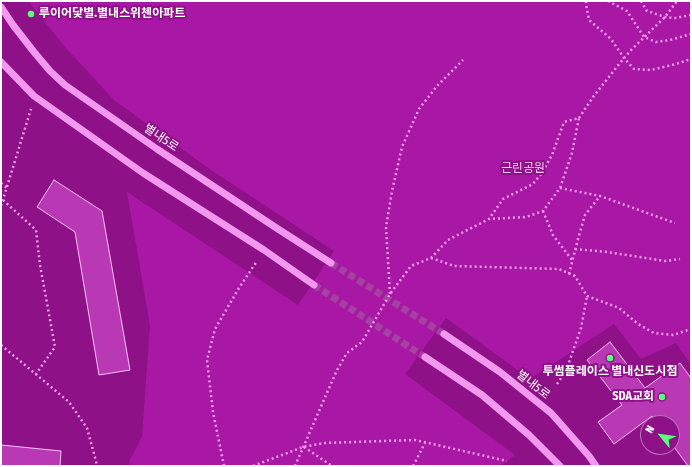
<!DOCTYPE html>
<meta charset="utf-8">
<style>
body{margin:0}
#map{position:relative;width:692px;height:467px;overflow:hidden;background:#8e1188;font-family:"Fira Sans Condensed",sans-serif}
canvas{display:block}
.frame{position:absolute;inset:0;border:2px solid #fff;pointer-events:none}
.north{position:absolute;left:640px;top:415px;width:40px;height:40px;box-sizing:border-box;background:#8e1188;border:1px solid #bb70b8;border-radius:50%;rotate:299deg;font-size:11px;font-weight:700;line-height:16px;text-align:center;color:#fff}
.north::after{content:'';display:block;margin:auto;width:14px;height:18px;background:#5bff7b;clip-path:polygon(50% 0,100% 100%,50% 72%,0 100%)}
</style>
<div id="map">
<canvas width="692" height="467"></canvas>
<div class="frame"></div>
<div class="north">N</div>
</div>
<script>
const c = document.querySelector('canvas').getContext('2d');
c.lineJoin = 'round';
function fill(path, color) {
  c.fillStyle = color;
  c.fill(path, 'evenodd');
}
function poly(rows) {
  const path = new Path2D();
  for (const r of rows) {
    path.moveTo(r[0], r[1]);
    for (let i = 2; i < r.length; i += 2) path.lineTo(r[i], r[i + 1]);
  }
  return path;
}
function trace(path, color, width, dash) {
  c.strokeStyle = color;
  c.lineWidth = width;
  c.lineCap = dash ? 'butt' : 'round';
  c.setLineDash(dash || []);
  c.stroke(path);
}
function label(font, color, halo, rows, align = 'center') {
  c.font = font + ' "Fira Sans Condensed","Noto Sans KR",sans-serif';
  c.lineWidth = 4;
  c.setLineDash([]);
  c.textBaseline = 'middle';
  c.strokeStyle = halo;
  c.fillStyle = color;
  for (const [text, x, y, turn = 0] of rows) {
    c.save();
    c.translate(x, y);
    c.rotate((+turn || 0) * Math.PI / 180);
    c.textAlign = isNaN(turn) ? turn : align;
    if (halo) c.strokeText(text, 0, 0);
    c.fillText(text, 0, 0);
    c.restore();
  }
}
fill(poly([
 [28,1,691,1,691,365,676,343,641,359,614,324,530,379,446,318,405,374,515,455,500,466,128,466,130,465,129,462,142,437,150,326,127,192,298,305,334,251,211,170,114,100,65,47]
]), '#a918a4');
const building = poly([
 [54,180,102,211,130,370,99,375,75,232,37,207,54,180],
 [610,342,645,388,680,363,691,378,691,466,688,466,672,444,672,423,657,423,652,416,614,444,598,422,622,405,587,360,610,342],
 [1,445,61,451,60,466,1,466,1,445]
]);
fill(building, '#b839b3');
trace(building, '#fdc1fb', 1);
trace(poly([
 [331,263,444,334],
 [314,285,425,357]
]), '#a541a0', 7, [7, 3.5]);
trace(poly([
 [586,1,586,4,589,20,611,39,624,58,634,69,651,70,676,64,691,59],
 [608,1,627,11,644,37,656,42,670,40,691,34],
 [641,1,647,11,665,17,675,18,691,15],
 [579,118,593,97,624,58,632,49,665,17,677,1],
 [1,183,7,188],
 [560,188,600,196,675,223],
 [3,200,36,230,40,265,55,347,36,374],
 [1,206,31,109],
 [543,211,553,235,572,260],
 [575,249,607,252,665,261,680,259],
 [431,258,454,266,559,269,575,276,587,296,619,308,638,324,654,333,673,335,691,329],
 [569,274,578,239,585,215,600,196],
 [390,294,386,227,392,191,402,147,419,109,437,86,463,60],
 [1,345,69,402,87,428,96,461,97,466],
 [557,384,566,371,581,328,587,296],
 [304,447,332,466],
 [224,466,213,412,207,360,215,329,239,288,257,261],
 [253,466,303,447,324,443,415,440,507,461],
 [295,466,337,370,347,353,362,342,390,294,411,266,431,258,448,240,489,219,526,217,543,211,560,188,572,153,579,118,564,122,552,155,542,173,533,184,503,199,489,219],
 [413,466,425,443]
]), '#f299ef', 2.5, [2, 3]);
trace(poly([
 [1,7,13,25,34,52,50,71,65,85,157,149,278,229,331,263],
 [1,62,34,96,143,173,264,250,314,285],
 [444,334,500,372,551,413,589,456,596,466],
 [425,357,482,395,529,435,560,466]
]), '#f299ef', 7);
for (const [x, y, r, color] of [
 [31,14,4,"#5bff7b"],
 [610,358,4,"#5bff7b"],
 [662,397,4,"#5bff7b"]
]) {
  const dot = new Path2D();
  dot.arc(x, y, r, 0, 2 * Math.PI);
  c.fillStyle = color;
  c.fill(dot);
  trace(dot, '#8e1188', 1.5);
}
label('bold 12px', '#fff', '#8e1188', [
 ["루이어닻별.별내스위첸아파트",39,14],
 ["투썸플레이스 별내신도시점",610,372,"center"],
 ["SDA교회",654,397,"right"]
], 'left');
label('12px', '#fff', '#8e1188', [
 ["별내5로",161,138,34],
 ["별내5로",533,385,38]
]);
label('12px', '#fdc1fb', '#8e1188', [
 ["근린공원",523,169]
]);
</script>
